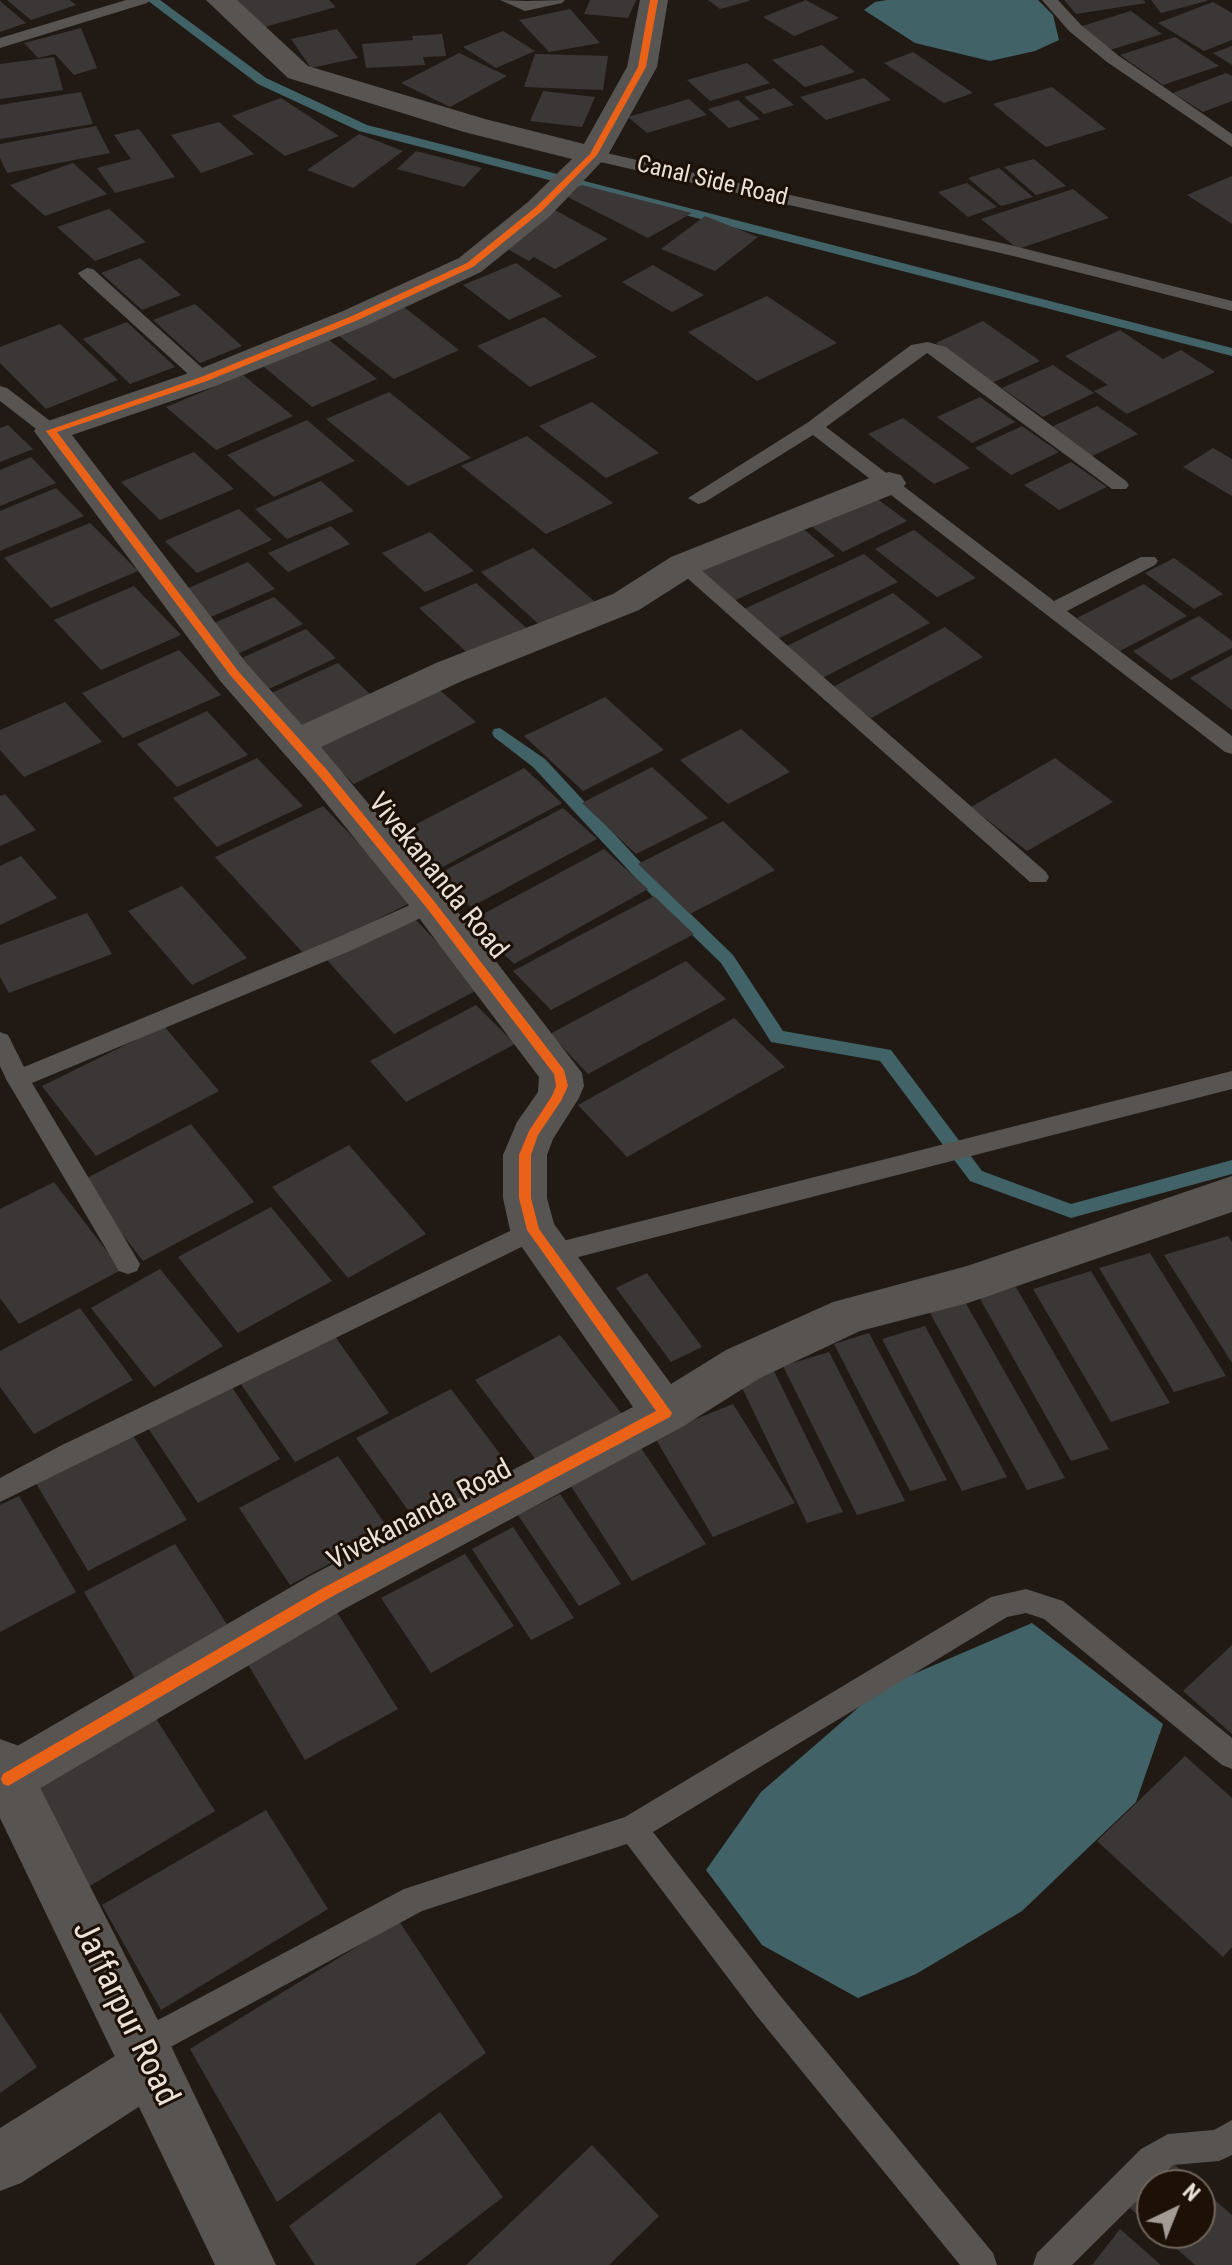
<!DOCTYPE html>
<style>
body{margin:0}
#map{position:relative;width:1232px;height:2265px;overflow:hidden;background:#211a14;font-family:"Roboto Condensed",sans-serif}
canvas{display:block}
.north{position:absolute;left:1136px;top:2169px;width:80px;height:80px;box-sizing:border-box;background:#1d1006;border:2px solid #6f645a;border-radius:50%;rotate:43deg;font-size:22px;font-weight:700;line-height:32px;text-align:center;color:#eae1d9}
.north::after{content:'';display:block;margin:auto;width:28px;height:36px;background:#a49b94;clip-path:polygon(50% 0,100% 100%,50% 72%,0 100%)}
</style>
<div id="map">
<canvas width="1232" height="2265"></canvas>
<div class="north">N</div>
</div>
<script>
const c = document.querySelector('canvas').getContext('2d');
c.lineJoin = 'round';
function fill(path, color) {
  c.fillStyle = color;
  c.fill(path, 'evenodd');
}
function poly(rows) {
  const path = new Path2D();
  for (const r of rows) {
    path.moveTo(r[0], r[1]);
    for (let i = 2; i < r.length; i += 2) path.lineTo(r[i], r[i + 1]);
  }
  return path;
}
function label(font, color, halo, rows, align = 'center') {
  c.font = font + ' "Roboto Condensed",sans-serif';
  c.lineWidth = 6;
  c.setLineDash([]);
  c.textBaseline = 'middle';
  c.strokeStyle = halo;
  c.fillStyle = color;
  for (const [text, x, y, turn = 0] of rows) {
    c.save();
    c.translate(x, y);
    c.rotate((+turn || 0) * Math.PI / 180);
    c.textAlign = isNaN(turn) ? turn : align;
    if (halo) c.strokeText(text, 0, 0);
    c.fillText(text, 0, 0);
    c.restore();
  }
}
fill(poly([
 [887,0,1038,0,1053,15,1059,40,1035,51,990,61,915,43,864,10,875,2],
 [1032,1623,1163,1724,1136,1802,1022,1911,916,1974,858,1998,762,1945,706,1870,761,1792,881,1688]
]), '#416368');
fill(poly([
 [147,0,160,0,266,78,367,125,1232,348,1232,356,359,131,258,84,147,0],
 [500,728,545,759,668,892,733,955,783,1031,891,1050,982,1171,1071,1204,1232,1160,1232,1174,1071,1218,970,1181,880,1061,771,1042,721,963,656,900,533,767,494,737,492,733,494,729,500,728]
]), '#416368');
fill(poly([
 [7,0,70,0,76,5,31,20],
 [232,0,329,0,336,7,261,28],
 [590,0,636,0,628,18,584,14],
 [708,0,749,0,749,1,720,9],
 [806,0,839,18,794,36,763,17],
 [1064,0,1143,0,1146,3,1076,14],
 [1151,0,1207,0,1207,1,1161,13],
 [0,1,26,23,0,32],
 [1213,2,1232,13,1232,40,1204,51,1158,23],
 [570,9,600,43,549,52,519,20],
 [1131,11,1162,34,1110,50,1079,27],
 [81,28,97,68,74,75,55,54,38,58,24,43],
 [337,29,358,58,311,68,291,39],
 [503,31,535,51,496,68,463,47],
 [442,34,446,56,423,57,425,65,366,68,362,44,413,40,412,36],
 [1175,37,1219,66,1163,85,1120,55],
 [822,45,855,72,805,87,772,60],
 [1232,46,1232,65,1213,53],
 [913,52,973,93,944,103,884,63],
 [459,53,507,76,450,107,401,83],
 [535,54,608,56,603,90,524,87],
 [54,57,63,90,0,99,0,64],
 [747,63,770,83,710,101,687,80],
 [1226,73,1232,76,1232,101,1203,112,1173,93],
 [864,78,891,100,826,120,800,97],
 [1052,87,1106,129,1046,147,993,104],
 [774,88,794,105,764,114,744,97],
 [543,91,595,97,582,127,530,121],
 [81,92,93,124,0,139,0,105],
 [281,98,339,136,285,156,232,116],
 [689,99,707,115,647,133,628,117],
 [738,100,760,119,729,128,708,109],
 [219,122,254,154,201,173,171,135],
 [96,126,110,153,7,173,0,158,0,144],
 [139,129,175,177,115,193,97,168,131,159,114,135],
 [359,134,403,151,353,188,307,170],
 [416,151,482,168,464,187,397,169],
 [1034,159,1066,186,1036,195,1004,167],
 [73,163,107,194,45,216,10,185],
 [999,168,1033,197,1001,206,968,178],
 [1232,176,1232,224,1187,195],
 [967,183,997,207,968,217,938,192],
 [582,185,692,213,648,238,562,194],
 [1073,189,1109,218,1018,249,981,219],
 [109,209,146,242,95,261,57,227],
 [553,209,608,239,555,269,534,257,529,261,500,245],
 [705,216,758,237,715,271,661,249],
 [140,258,181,295,142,310,101,273],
 [516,263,562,296,509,320,463,285],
 [653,265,704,295,672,312,622,282],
 [767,296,837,343,757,381,688,332],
 [195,304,242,346,200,363,153,320],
 [400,304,459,350,394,379,334,332],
 [544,317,597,357,530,387,477,346],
 [983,321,1040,361,992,383,936,343],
 [127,322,175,367,130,384,83,339],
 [60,324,118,380,46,409,0,363,0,347],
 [1120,330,1163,359,1181,350,1215,372,1127,414,1094,391,1108,385,1065,356],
 [322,334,377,379,312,407,258,362],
 [1053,365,1094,393,1043,417,1002,388],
 [243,375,293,416,216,450,166,407],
 [389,392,471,458,408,486,326,419],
 [980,397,1015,422,972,443,937,417],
 [592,402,659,453,606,478,539,426],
 [1097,406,1138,434,1090,457,1049,428],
 [903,418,970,468,934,484,868,434],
 [307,420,355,461,274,497,227,455],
 [8,425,33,449,0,462,0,428],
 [1022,426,1059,452,1011,475,975,448],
 [527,436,613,503,546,534,461,466],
 [1213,448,1232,459,1232,496,1183,467],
 [194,452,234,489,160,520,121,482],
 [31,457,56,483,0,506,0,470],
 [1071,462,1107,487,1059,510,1024,485],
 [321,481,354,511,287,539,255,509],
 [56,488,84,516,0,551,0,511],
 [872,495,907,521,843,552,809,524],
 [239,509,272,540,197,573,165,541],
 [90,523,138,571,51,608,4,558],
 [331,526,350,544,288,572,268,553],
 [800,526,835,556,733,601,699,570],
 [914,530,976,578,937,597,875,549],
 [430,532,474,571,425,592,382,553],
 [533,548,595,602,542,627,481,572],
 [864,554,898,582,777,639,744,609],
 [1174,558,1223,594,1194,609,1145,573],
 [248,562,275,589,204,620,177,593],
 [476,583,531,632,474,659,419,608],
 [1144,584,1187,616,1120,651,1077,618],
 [134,586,181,635,101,670,54,620],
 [893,593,930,623,822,678,785,647],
 [274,597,303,624,233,656,205,627],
 [1199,616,1232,641,1232,648,1171,680,1133,651],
 [945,627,983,657,871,718,833,687],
 [306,629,336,658,260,693,231,663],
 [179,650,221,695,123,738,82,693],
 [1232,655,1232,710,1190,678],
 [338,663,374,698,301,733,265,696],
 [432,683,476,722,354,784,311,743],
 [605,697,664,750,583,791,524,736],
 [65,702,102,742,24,777,0,750,0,730],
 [207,711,248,755,177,787,137,744],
 [741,729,790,772,728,804,680,760],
 [257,758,303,806,217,847,173,798],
 [1055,758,1113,802,1027,851,971,807],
 [652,767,708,818,636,854,582,803],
 [524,768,562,803,422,878,384,841],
 [5,794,36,830,0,846,0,796],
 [323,806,414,901,305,955,215,857],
 [563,808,597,839,471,907,436,875],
 [723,821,775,870,690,914,638,864],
 [604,849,648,889,514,964,470,921],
 [21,856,57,898,0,925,0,866],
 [182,886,247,958,192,985,128,911],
 [654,896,694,934,551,1010,513,971],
 [87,913,112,954,9,993,0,977,0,945],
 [412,916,481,988,394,1034,326,959],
 [686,961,726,999,588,1074,550,1034],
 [476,1005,515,1044,406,1102,370,1061],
 [734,1018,785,1067,627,1157,578,1105],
 [164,1026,219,1091,96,1156,42,1086],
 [191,1124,254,1202,143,1261,81,1181],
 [349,1145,426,1234,348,1278,272,1187],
 [54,1182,121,1270,19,1324,0,1298,0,1209],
 [271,1207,332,1281,238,1333,178,1257],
 [1228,1236,1232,1242,1232,1363,1164,1255],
 [1150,1253,1226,1376,1174,1392,1099,1268],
 [160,1269,223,1346,154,1387,91,1308],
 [1091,1271,1170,1403,1111,1422,1033,1289],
 [647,1273,702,1347,671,1362,616,1288],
 [1016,1287,1109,1449,1071,1461,979,1297],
 [964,1300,1065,1478,1027,1490,929,1311],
 [80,1308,133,1380,34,1434,0,1387,0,1351],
 [925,1326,1007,1477,962,1491,882,1339],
 [332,1332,389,1413,295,1462,238,1380],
 [869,1333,947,1480,910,1491,834,1344],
 [560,1335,629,1423,543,1469,475,1380],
 [829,1352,905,1501,857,1515,783,1366],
 [771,1365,843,1512,807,1523,736,1375],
 [229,1383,280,1459,198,1503,146,1425],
 [451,1389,519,1479,423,1531,356,1438],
 [733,1404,795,1503,713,1537,654,1436],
 [130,1431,187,1520,88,1571,34,1480],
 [641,1448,706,1544,632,1581,569,1483],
 [338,1456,390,1531,290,1585,239,1508],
 [560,1494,621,1584,579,1606,518,1515],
 [19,1496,76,1592,0,1632,0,1505],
 [513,1527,574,1618,531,1640,472,1549],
 [175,1544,230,1629,136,1680,84,1592],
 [465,1554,514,1626,431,1673,381,1598],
 [331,1603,398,1709,305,1760,240,1651],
 [1232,1645,1232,1734,1183,1691],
 [155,1717,215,1811,88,1887,30,1790],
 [1185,1756,1232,1798,1232,1947,1223,1957,1097,1841],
 [266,1810,328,1909,161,2010,102,1905],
 [399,1921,486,2053,277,2202,190,2049],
 [0,2012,37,2067,0,2093],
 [440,2112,503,2197,415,2265,315,2265,289,2226],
 [592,2145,659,2216,609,2265,466,2265],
 [1169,2160,1198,2185,1152,2185,1152,2227,1130,2208],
 [1200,2187,1232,2215,1232,2265,1195,2265,1159,2233,1200,2233],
 [1120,2229,1161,2265,1092,2265]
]), '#3c3737');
fill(poly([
 [126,0,150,0,147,3,0,48,0,38,126,0],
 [500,0,526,1,565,0,562,3,525,11,500,0],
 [1042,0,1058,0,1081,25,1119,56,1232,134,1232,147,1107,62,1069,31,1042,0],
 [593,150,1010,245,1232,301,1232,311,1009,255,587,159,585,155,593,150],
 [87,268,93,269,210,375,213,379,210,383,198,383,81,277,78,273,87,268],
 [928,342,946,347,1126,481,1129,485,1126,489,1112,489,927,353,826,427,1054,601,1141,557,1155,557,1158,561,1155,565,1067,611,1232,736,1232,754,1225,752,813,435,705,502,698,504,688,498,807,423,911,345,928,342],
 [0,386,7,388,58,427,60,431,58,435,44,435,0,401,0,386],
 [684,559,691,561,1046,872,1049,877,1046,882,1030,882,677,569,674,565,677,561,684,559],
 [430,896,438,898,441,904,438,910,350,951,32,1083,140,1264,137,1271,128,1274,119,1271,6,1079,0,1066,0,1032,8,1035,24,1067,334,939,430,896],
 [1232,1071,1232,1089,551,1264,542,1261,539,1254,542,1247,551,1244,1232,1071],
 [533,1220,542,1223,545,1230,542,1237,0,1502,0,1478,62,1445,533,1220],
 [1026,1589,1063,1601,1232,1738,1232,1769,1222,1765,1044,1619,1026,1613,1007,1617,653,1832,778,1993,993,2253,997,2265,960,2265,756,2015,627,1844,422,1911,152,2057,141,2061,130,2057,126,2046,130,2035,404,1889,625,1817,991,1597,1026,1589],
 [1232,2120,1232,2155,1219,2161,1173,2165,1072,2265,1033,2265,1037,2253,1141,2149,1168,2134,1214,2130,1232,2120]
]), '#585451');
fill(poly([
 [206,0,237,0,308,66,485,119,584,144,627,67,640,0,668,0,657,67,608,155,550,216,481,272,367,325,216,386,72,435,247,664,302,725,436,663,613,594,671,557,877,475,889,472,901,475,906,483,901,491,697,573,639,610,462,681,321,747,444,894,582,1073,584,1086,579,1098,553,1139,547,1155,547,1198,554,1224,671,1384,726,1350,833,1302,967,1266,1232,1176,1232,1212,968,1303,860,1331,760,1378,682,1427,346,1608,27,1796,8,1803,0,1800,0,1756,310,1576,633,1407,510,1230,503,1198,503,1155,517,1122,538,1092,539,1077,416,914,309,782,221,682,34,431,39,424,192,372,343,311,459,258,528,202,572,159,464,132,288,78,206,0],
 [151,2038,171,2046,179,2066,171,2086,21,2183,0,2191,0,2128,131,2046,151,2038]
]), '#585451');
fill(poly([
 [0,1739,19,1746,171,2046,276,2265,215,2265,0,1818,0,1739]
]), '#585451');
fill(poly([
 [650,0,658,0,646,67,597,155,542,211,473,267,358,320,207,381,57,432,238,671,327,770,434,901,564,1070,568,1086,561,1101,538,1135,531,1155,531,1198,539,1229,672,1413,670,1417,333,1596,8,1786,3,1784,1,1779,3,1774,323,1588,656,1411,527,1230,519,1198,519,1155,529,1131,552,1096,556,1086,554,1074,426,907,319,776,230,675,46,431,201,377,352,316,467,263,536,207,590,154,638,67,650,0]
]), '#ea6118');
label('24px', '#eae1d9', '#1d1006', [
 ["Canal Side Road",712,182,13]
]);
label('28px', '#eae1d9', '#1d1006', [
 ["Vivekananda Road",437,877,51],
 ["Vivekananda Road",420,1516,-28]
]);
label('34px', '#eae1d9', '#1d1006', [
 ["Jaffarpur Road",124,2014,64]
]);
</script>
